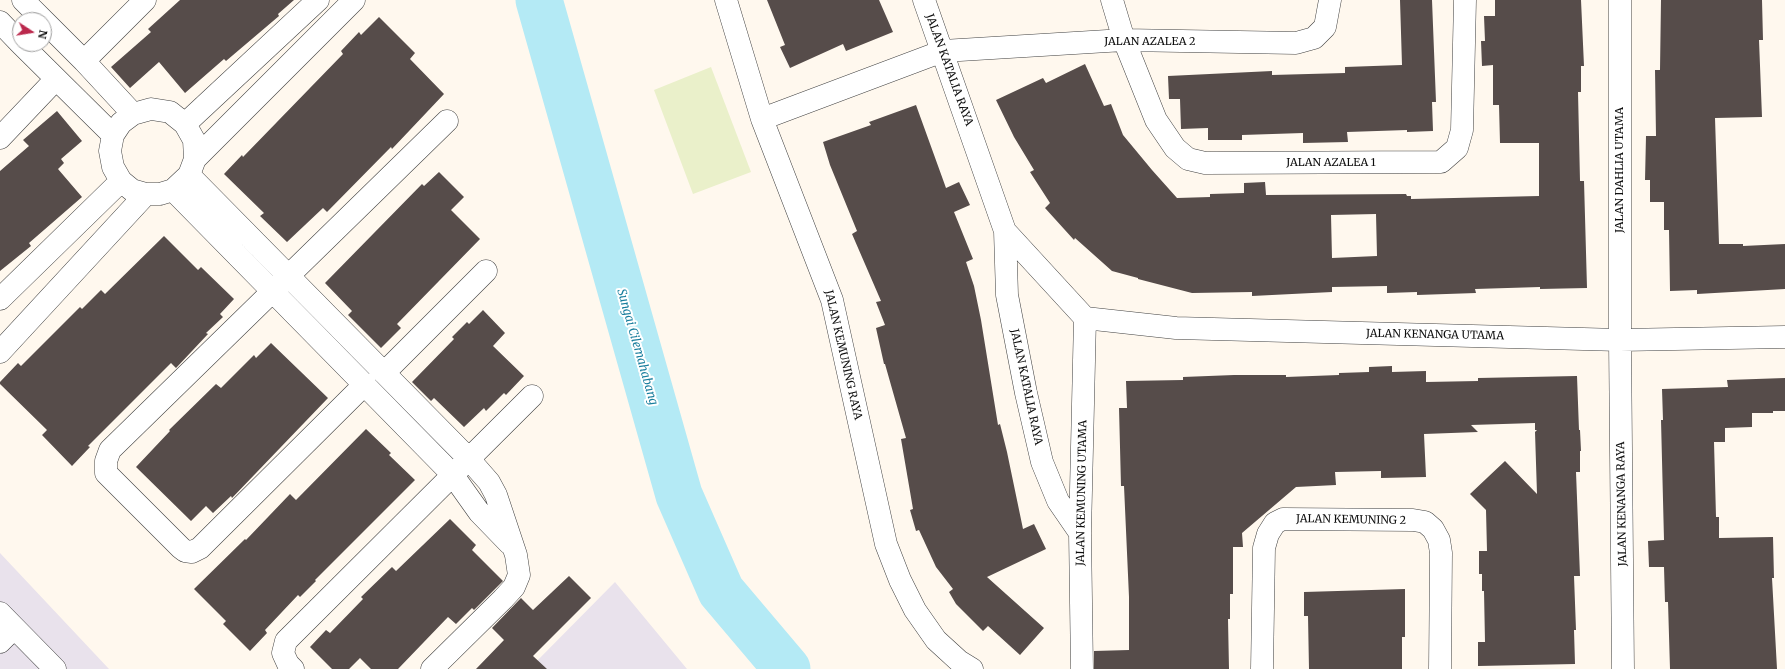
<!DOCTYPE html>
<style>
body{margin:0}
#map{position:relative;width:1785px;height:669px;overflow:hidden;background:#fff8ee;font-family:Merriweather,serif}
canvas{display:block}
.north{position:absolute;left:12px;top:12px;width:40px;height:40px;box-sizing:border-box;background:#fff;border:1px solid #9f9f9f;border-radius:50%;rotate:102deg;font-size:11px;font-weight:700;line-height:16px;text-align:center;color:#0e0e0e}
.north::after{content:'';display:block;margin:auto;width:14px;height:18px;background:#bb284c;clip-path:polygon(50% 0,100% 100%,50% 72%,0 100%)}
</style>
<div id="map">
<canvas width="1785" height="669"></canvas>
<div class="north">N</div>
</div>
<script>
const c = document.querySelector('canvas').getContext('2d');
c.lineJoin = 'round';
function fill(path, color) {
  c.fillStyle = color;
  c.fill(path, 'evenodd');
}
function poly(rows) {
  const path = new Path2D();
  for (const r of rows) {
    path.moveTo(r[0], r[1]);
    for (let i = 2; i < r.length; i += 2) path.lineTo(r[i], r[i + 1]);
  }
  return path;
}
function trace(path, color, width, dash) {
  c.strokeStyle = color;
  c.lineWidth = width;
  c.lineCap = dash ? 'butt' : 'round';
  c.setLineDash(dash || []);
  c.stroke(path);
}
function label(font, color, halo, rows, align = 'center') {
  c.font = font + ' Merriweather,serif';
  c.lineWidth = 4;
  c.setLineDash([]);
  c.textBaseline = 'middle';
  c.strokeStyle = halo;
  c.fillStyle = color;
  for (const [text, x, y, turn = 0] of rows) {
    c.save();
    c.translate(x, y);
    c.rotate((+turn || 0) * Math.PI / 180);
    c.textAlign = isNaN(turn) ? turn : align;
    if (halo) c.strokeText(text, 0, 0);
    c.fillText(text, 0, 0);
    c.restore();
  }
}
fill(poly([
 [0,553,109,669,0,669],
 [615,582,687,669,529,669]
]), '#e9e2ec');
fill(poly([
 [711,67,751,172,693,194,654,90]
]), '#eaf0ca');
trace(poly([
 [539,0,679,495,721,591,787,669]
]), '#b4eaf5', 47);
fill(poly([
 [180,0,294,0,278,14,279,16,226,61,224,59,185,93,159,62,130,88,111,67,151,32,148,29],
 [767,0,879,0,893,32,846,51,843,44,790,68,780,47,785,45],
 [1400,0,1432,0,1436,102,1432,102,1433,131,1407,132,1407,130,1347,132,1348,142,1303,143,1303,133,1242,135,1242,140,1208,140,1208,128,1181,129,1180,99,1169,99,1168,76,1272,71,1272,75,1345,73,1345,67,1402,65],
 [1495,0,1581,0,1584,66,1581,66,1581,92,1578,92,1580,181,1584,181,1587,288,1540,289,1540,287,1475,289,1476,293,1417,295,1417,292,1387,293,1387,286,1332,287,1332,292,1252,296,1252,292,1192,293,1138,279,1138,278,1112,271,1075,238,1074,240,1045,208,1050,203,1030,172,1034,170,1014,137,996,100,1043,78,1046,83,1085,64,1104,106,1111,104,1123,135,1152,170,1177,198,1210,197,1210,194,1244,193,1244,183,1265,182,1266,195,1406,194,1407,196,1411,196,1411,199,1539,196,1539,143,1500,143,1499,105,1493,105,1493,65,1482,66,1481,41,1485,41,1484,16,1495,16],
 [1376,214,1377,256,1332,258,1331,215],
 [1661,0,1762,0,1763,40,1759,40,1762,117,1715,118,1719,244,1743,244,1743,246,1785,244,1785,289,1697,294,1697,290,1670,291,1669,230,1664,230,1664,202,1650,202,1650,180,1645,180,1646,136,1656,136,1655,70,1660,70],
 [379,17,415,53,410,59,444,94,392,149,391,147,327,212,323,208,287,242,260,216,264,213,224,174,242,155,243,157,343,54,341,51,359,32,361,35],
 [916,105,946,188,959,182,970,205,954,212,973,259,966,262,974,286,981,320,998,425,1000,424,1007,452,1023,529,1034,524,1046,549,987,577,1044,628,1020,655,988,626,983,631,956,604,949,592,953,589,936,567,919,530,916,531,910,510,913,509,901,439,906,438,885,364,884,364,876,328,885,325,876,302,881,301,852,234,857,231,830,165,823,142,871,125,869,122],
 [57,111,82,141,61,159,64,163,58,169,82,197,29,243,31,246,0,271,0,171,29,146,23,140],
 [439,172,464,197,451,210,480,239,397,324,401,328,381,348,348,315,352,311,325,283,422,184,424,186],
 [164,236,198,270,201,267,234,299,220,314,223,317,206,333,208,334,176,368,171,363,88,446,90,447,72,466,42,435,47,430,0,384,0,382,18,363,21,366,80,307,82,309,101,290,105,294],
 [483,310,505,333,493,346,524,376,506,395,504,393,486,411,484,408,464,427,434,398,431,401,412,382,454,339,452,337,467,322,469,324],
 [271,343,328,398,232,498,231,496,213,513,206,506,191,521,136,467,170,431,169,430,216,384,221,388,254,355,256,358],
 [1392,366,1392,372,1426,371,1426,382,1478,381,1478,378,1577,376,1579,430,1580,430,1581,451,1580,451,1580,472,1576,472,1580,576,1574,576,1576,630,1574,630,1575,664,1478,666,1478,642,1485,642,1484,591,1482,591,1482,574,1479,574,1479,551,1487,551,1486,510,1470,494,1505,461,1537,494,1535,432,1537,430,1535,430,1535,423,1471,425,1478,432,1424,434,1426,477,1381,478,1381,471,1335,472,1336,485,1296,487,1242,533,1243,547,1233,547,1233,594,1230,594,1230,619,1228,619,1229,669,1094,669,1094,651,1129,650,1129,597,1124,486,1121,486,1119,408,1127,408,1126,381,1183,380,1183,377,1234,375,1286,375,1286,377,1339,375,1339,373,1369,372,1369,367],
 [1785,378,1785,411,1773,411,1773,413,1752,413,1752,427,1725,428,1725,442,1714,442,1716,517,1719,517,1719,538,1773,537,1774,578,1772,578,1777,669,1670,669,1668,602,1665,602,1664,567,1649,567,1648,541,1664,540,1661,420,1663,420,1662,389,1728,387,1727,380],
 [366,429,391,453,389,455,415,480,315,580,316,581,300,597,298,595,265,630,267,633,250,651,223,624,226,621,194,589,245,539,246,540,290,494,296,500],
 [450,519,476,545,472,550,503,581,474,610,472,608,456,624,448,617,398,669,371,669,360,658,349,669,332,669,310,647,326,630,330,633,363,599,361,597,392,567,396,571],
 [569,576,591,598,533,656,547,669,476,669,504,640,492,628,521,598,533,610],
 [1405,589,1405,637,1402,637,1402,669,1309,669,1308,616,1304,616,1304,592]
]), '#564c4a');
const minor = poly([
 [23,0,43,20],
 [726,0,762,119,832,300,886,544,900,580,915,610,936,640,959,661,972,669],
 [924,0,1005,231,1085,318],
 [1112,0,1124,40,1156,120,1175,148,1188,159,1205,163,1441,162,1457,148,1462,130,1465,0],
 [1620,0,1620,340,1623,669],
 [44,21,84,61,133,114],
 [0,22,20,43],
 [21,44,113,135],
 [84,61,145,0],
 [762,119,943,51,1124,40,1296,43,1314,38,1325,27,1330,0],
 [185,124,318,0],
 [0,138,56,79],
 [195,159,354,0],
 [189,175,468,458,489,482,496,495,516,555,519,575,514,587,503,599,432,669],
 [173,190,452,474,479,512,509,543],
 [1005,231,1007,295,1026,393,1042,462,1058,501,1080,533],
 [0,299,121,181],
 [1085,318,1176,328,1620,340,1785,337],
 [0,352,146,194,160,194,173,190,189,175,195,159,194,140,185,124,170,112,151,109,133,114,121,123,113,135,110,151,113,167,121,181,132,190,146,194],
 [384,373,486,271],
 [365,384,200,548,192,552,185,551,181,548,106,473,106,461,110,450,447,121],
 [0,613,55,669],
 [0,642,14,628],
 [293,669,288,664,283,653,286,641,532,396],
 [1082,669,1080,533,1085,318],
 [1262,669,1264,548,1268,534,1275,523,1283,519,1413,520,1425,522,1433,529,1439,540,1441,553,1440,669]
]);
trace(minor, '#414141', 23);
trace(minor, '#fff', 22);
label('11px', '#0e0e0e', '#fff', [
 ["JALAN AZALEA 2",1150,42],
 ["JALAN KATALIA RAYA",949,70,70],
 ["JALAN AZALEA 1",1331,163],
 ["JALAN DAHLIA UTAMA",1620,170,-90],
 ["JALAN KENANGA UTAMA",1435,335,1],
 ["JALAN KEMUNING RAYA",843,355,77],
 ["JALAN KATALIA RAYA",1026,387,78],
 ["JALAN KEMUNING UTAMA",1082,493,-89],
 ["JALAN KENANGA RAYA",1622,504,-91],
 ["JALAN KEMUNING 2",1351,520,1]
]);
label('italic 12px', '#197e9d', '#fff', [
 ["Sungai Cilemahabang",637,347,74]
]);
</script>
